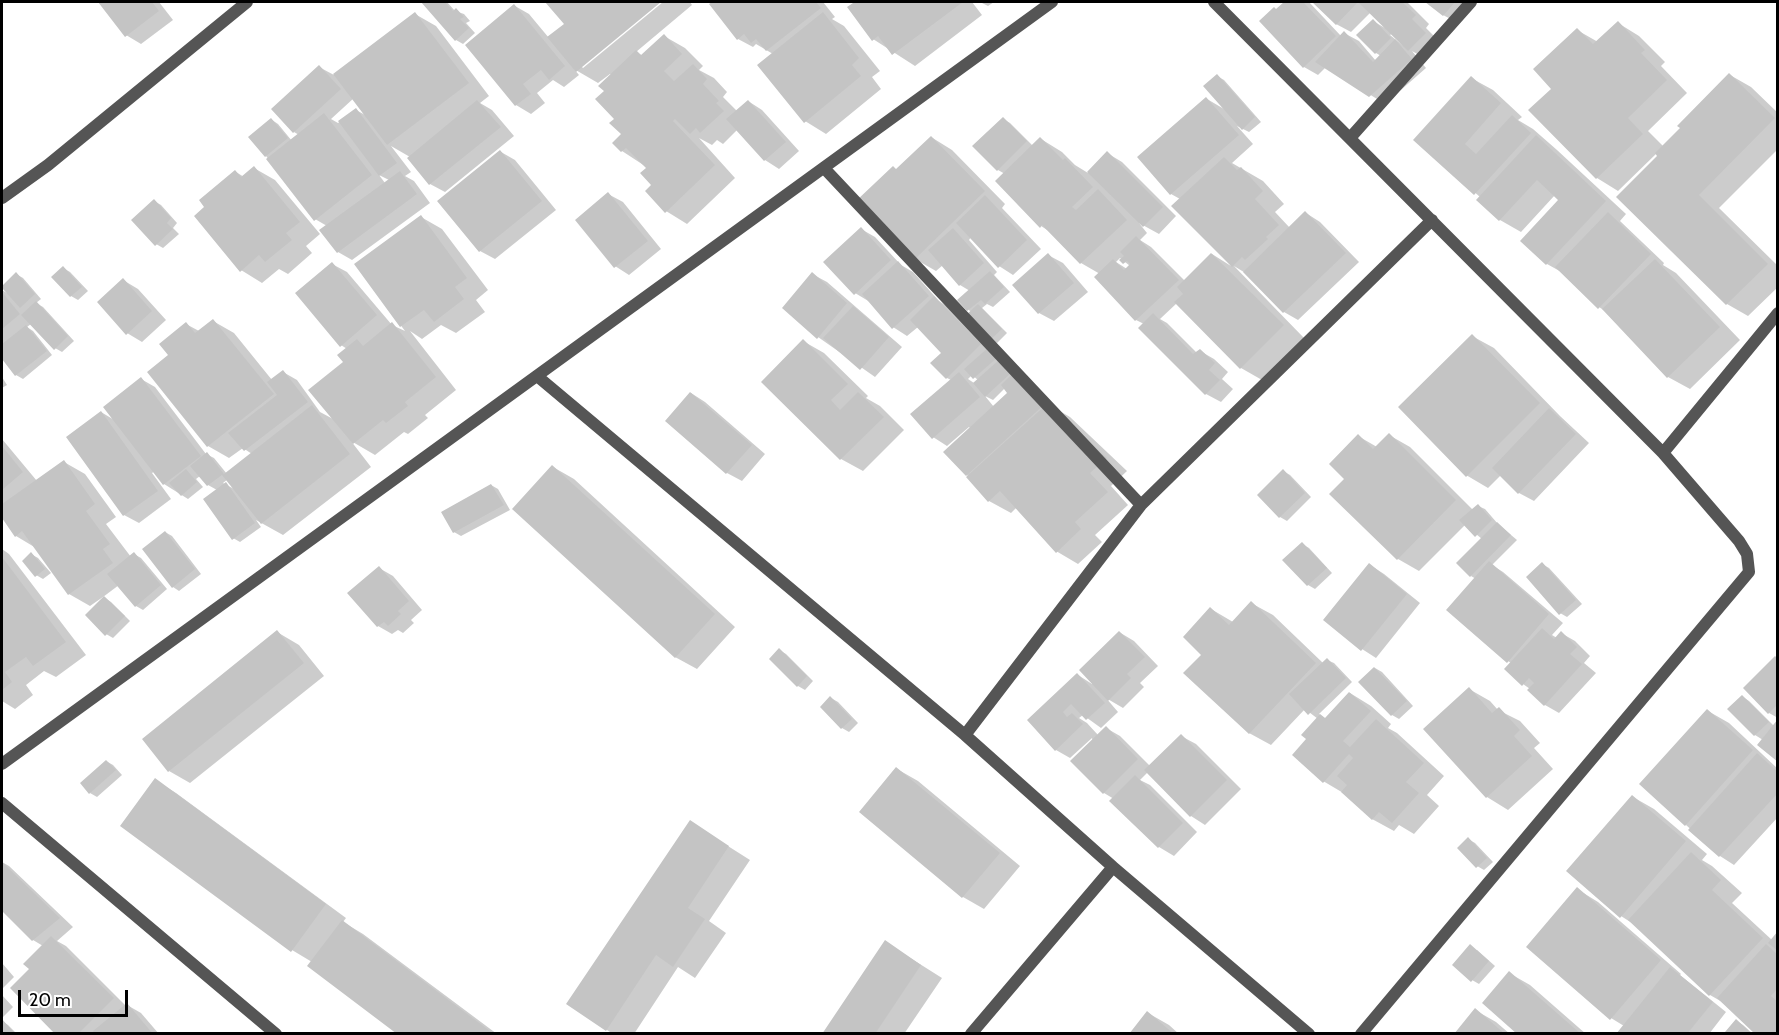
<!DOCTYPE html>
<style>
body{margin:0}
#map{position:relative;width:1779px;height:1035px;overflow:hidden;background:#fff;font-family:Cabin,sans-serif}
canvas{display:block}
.frame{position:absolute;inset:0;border:3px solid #000;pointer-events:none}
.scale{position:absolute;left:18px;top:990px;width:110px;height:27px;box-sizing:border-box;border:3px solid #000;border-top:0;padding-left:8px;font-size:18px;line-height:21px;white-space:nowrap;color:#000;-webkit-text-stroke:4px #fff;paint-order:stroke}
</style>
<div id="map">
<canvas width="1779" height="1035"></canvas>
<div class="frame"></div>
<div class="scale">20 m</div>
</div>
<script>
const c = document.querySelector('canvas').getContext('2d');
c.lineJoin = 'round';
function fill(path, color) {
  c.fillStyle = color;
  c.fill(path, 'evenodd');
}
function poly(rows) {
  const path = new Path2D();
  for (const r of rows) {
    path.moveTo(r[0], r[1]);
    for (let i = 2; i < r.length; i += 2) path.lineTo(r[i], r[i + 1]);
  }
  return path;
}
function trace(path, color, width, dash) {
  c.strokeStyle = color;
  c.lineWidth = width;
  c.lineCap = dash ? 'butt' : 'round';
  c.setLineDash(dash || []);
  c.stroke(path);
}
fill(poly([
 [100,2,159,2,173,20,141,44,126,35],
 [423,2,447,2,455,11,464,14,470,21,466,23,475,33,463,44,456,40],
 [547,2,658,2,581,66,583,68,663,2,690,2,692,5,636,52,643,56,664,36,685,48,703,66,699,70,714,78,727,92,723,97,737,111,748,101,762,110,799,151,779,169,765,160,737,130,723,144,717,140,712,145,699,138,735,178,687,224,666,211,653,185,648,168,622,151,614,143,623,134,606,91,612,75,610,74,598,83,574,69,579,75,564,87,553,80,537,93,545,103,531,114,516,105,467,45,515,6,529,14,549,38,566,24],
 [715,2,823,2,835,17,832,19,844,26,880,71,872,77,881,89,826,134,805,121,773,54,756,44,753,47,738,39,712,4],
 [854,2,972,2,982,15,915,66,873,39],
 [980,2,994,2,988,6],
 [1286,2,1309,2,1341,36,1344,33,1359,41,1376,61,1381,56,1376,53,1373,21,1385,28,1371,12,1351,32,1336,24,1314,2,1407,2,1429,24,1426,28,1440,42,1424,58,1412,51,1426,68,1385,104,1326,67,1318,75,1304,67,1277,10],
 [1393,33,1405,47,1390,35],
 [1427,2,1476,2,1458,23,1443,15],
 [415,14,436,26,489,96,480,103,492,110,514,136,445,192,430,184,410,157,391,146,411,172,405,176,414,181,430,203,352,260,338,252,327,226,315,219,266,156,272,120,278,124,292,141,299,135,294,132,319,67,334,75],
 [354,98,367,116,356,110,338,123,331,119],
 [379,175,389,180,385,183],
 [1618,23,1639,36,1665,62,1661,66,1687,93,1648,131,1664,147,1730,75,1751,87,1778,113,1778,149,1719,208,1778,266,1778,287,1748,316,1727,304,1657,153,1618,191,1597,178,1531,110,1553,89,1577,30,1598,42],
 [1217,76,1224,80,1261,122,1249,132,1237,126,1253,144,1232,163,1263,181,1284,204,1275,212,1290,228,1306,213,1320,222,1359,262,1298,320,1284,312,1247,274,1234,266,1304,338,1262,380,1241,368,1177,303,1160,319,1167,323,1197,353,1200,351,1214,359,1228,372,1222,379,1233,389,1221,402,1206,394,1140,328,1144,324,1136,320,1096,277,1100,274,1081,263,1052,233,1041,226,1005,174,998,170,1003,119,1010,123,1033,146,1041,139,1062,152,1075,165,1088,173,1107,153,1122,162,1176,216,1159,234,1139,223,1147,233,1140,240,1151,247,1185,281,1212,254,1231,266,1180,199,1171,194,1139,157,1207,99,1224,109],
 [1120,258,1130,266,1127,269,1116,262],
 [1471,78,1493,90,1522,117,1518,120,1533,129,1557,150,1626,214,1620,221,1664,263,1663,265,1676,273,1740,340,1690,389,1668,377,1608,313,1599,307,1565,274,1547,264,1523,241,1561,200,1555,195,1521,232,1500,220,1480,197,1415,140],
 [931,137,952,150,1005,204,1002,208,1041,249,1013,275,999,266,971,237,969,240,997,272,994,275,1010,292,993,307,987,304,982,308,1007,333,997,343,990,339,971,312,959,300,970,291,960,285,943,265,936,271,915,259,897,170],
 [501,152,515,160,556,210,495,259,480,251],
 [254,168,275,180,320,234,306,246,312,253,288,274,279,269,262,283,241,270,207,207,236,172,244,177],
 [608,194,623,202,661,249,629,275,615,266],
 [154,201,161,205,177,223,173,228,179,234,163,248,156,244],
 [421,217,442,229,488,290,476,300,485,312,456,333,441,325,422,339,410,331,456,390,425,415,428,418,408,434,404,432,375,455,351,441,371,467,283,535,256,520,261,527,240,542,233,538,217,490,208,485,200,476,196,479,203,487,188,499,164,484,155,471,152,473,171,499,139,523,124,515,101,412,116,421,141,379,155,387,206,454,214,458,227,474,252,454,243,448,229,458,208,446,170,355,186,324,199,331,213,321,234,333,272,380,283,372,297,380,320,412,335,420,347,349,341,345,332,264,347,272,392,325,405,331,356,265],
 [228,479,236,490,223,483],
 [861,229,875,237,901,265,913,272,939,301,948,307,1058,410,1070,417,1127,471,1111,486,1128,505,1095,535,1102,542,1078,564,1056,551,1017,507,1011,513,989,501,967,475,971,429,969,427,947,446,933,437,951,380,947,378,943,353,918,327,907,336,893,327,870,302,855,293],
 [972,375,978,380,974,383,968,379],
 [1005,388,1010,393,994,407,985,396,993,400],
 [1048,255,1063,263,1088,292,1054,321,1039,313,1014,285],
 [63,268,70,272,88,291,78,300,71,296],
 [16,274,23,278,41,299,36,303,43,307,74,341,62,352,55,348,31,324,27,327,33,331,52,355,23,379,16,375,2,356,2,290,7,293],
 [812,274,827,282,902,347,875,377,818,337],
 [123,280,138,289,166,320,142,342,127,333],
 [1472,336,1494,348,1560,416,1589,443,1534,501,1519,493,1501,475,1488,488,1466,475],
 [803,341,824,353,868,396,866,398,880,406,904,430,863,471,841,459,763,382],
 [2,377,7,385,2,388],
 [691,393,705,402,765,454,742,481,727,473,667,421],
 [1389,435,1410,447,1473,510,1478,506,1485,509,1498,524,1517,540,1492,565,1503,572,1563,623,1552,635,1557,638,1561,633,1575,641,1590,656,1584,663,1596,673,1559,713,1545,705,1530,689,1523,684,1511,663,1508,661,1476,579,1471,576,1482,539,1465,525,1419,571,1398,559,1346,478,1358,436,1377,447],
 [2,439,37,481,64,462,85,474,116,517,106,524,131,557,134,554,141,558,167,589,143,610,136,606,119,585,103,597,111,602,130,621,113,638,106,634,103,597,90,606,69,594,36,548,16,536,2,516],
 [553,467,574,479,735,627,697,669,675,657],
 [1283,471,1290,475,1311,497,1287,521,1280,517],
 [491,485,498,489,510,510,461,536,454,532],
 [165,532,172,536,201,574,179,591,173,587],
 [1302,544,1309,548,1332,573,1315,589,1308,585,1284,560],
 [2,549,9,554,86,655,56,677,44,671,26,685,33,695,15,709,2,701],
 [31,554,38,558,51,573,43,579,36,575],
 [1542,564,1549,568,1582,604,1567,617,1560,613],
 [1370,565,1384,574,1420,603,1376,658,1362,649],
 [379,568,393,576,422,610,411,620,414,623,403,633,398,630,392,634,378,626],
 [1251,603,1273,615,1323,663,1327,660,1334,663,1352,682,1319,714,1326,719,1350,693,1371,706,1391,724,1388,728,1397,733,1444,776,1427,795,1439,806,1414,834,1399,825,1394,831,1372,819,1345,794,1323,781,1308,739,1318,719,1305,709,1271,745,1249,733,1203,655,1211,609,1233,622],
 [277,632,299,645,324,676,190,783,169,771],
 [1119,632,1134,641,1158,666,1140,683,1144,687,1123,708,1106,698,1118,712,1101,728,1083,715,1079,718,1087,723,1098,735,1106,728,1120,736,1150,766,1181,736,1196,744,1241,789,1205,825,1191,816,1148,772,1140,780,1150,785,1197,832,1174,856,1159,847,1111,801,1114,799,1104,793,1092,738,1070,758,1056,750,1029,721,1078,675,1092,684],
 [779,650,786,654,813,681,805,690,798,686],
 [1778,660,1778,718,1769,713],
 [1375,668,1382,672,1413,706,1399,719,1392,715],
 [1469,689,1490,701,1498,710,1520,721,1540,743,1534,748,1553,769,1508,810,1487,797],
 [1743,697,1749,701,1774,726,1763,740,1755,735,1729,709],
 [831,698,838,702,858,723,849,732,842,728],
 [1708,711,1729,723,1778,769,1778,817,1734,865,1720,856,1686,825],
 [106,761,113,765,122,775,97,797,90,793],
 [897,769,918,781,1020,866,984,909,963,897,861,812],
 [155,780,176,793,346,918,343,922,363,934,497,1034,399,1034,312,962,292,950],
 [1633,797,1654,809,1707,854,1702,860,1712,866,1742,893,1732,903,1772,940,1777,934,1778,1034,1710,995,1635,925,1621,916],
 [690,822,750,860,709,921,726,933,695,978,678,967,634,1034,613,1034,568,1004],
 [1468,839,1475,843,1493,862,1484,870,1477,866],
 [2,862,9,866,73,927,57,941,66,946,126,1006,127,1005,141,1013,159,1034,57,1034,31,969,43,946,33,940,2,908],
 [1577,889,1598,902,1681,974,1680,975,1726,1012,1709,1034,1618,1034,1624,1026,1611,1018],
 [885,942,942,978,904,1034,824,1034],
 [1477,950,1495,966,1479,984,1472,980],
 [2,963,14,977,2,989],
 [1509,973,1530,985,1586,1034,1519,1034],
 [2,995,13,1007,2,1018],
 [1475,1010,1496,1022,1510,1034,1456,1034],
 [1148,1013,1169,1025,1179,1034,1131,1034],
 [2,1021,8,1025,17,1034,2,1034],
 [1737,1021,1743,1025,1753,1034,1729,1034,1727,1032]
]), '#0003');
fill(poly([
 [98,2,152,2,159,11,125,37],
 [421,2,445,2,453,11,456,8,464,17,460,19,469,28,455,41],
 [545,2,661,2,576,72,547,37,564,24],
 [712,2,816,2,821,8,766,51,756,39,751,43,744,34,737,40,709,4],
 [852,2,963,2,892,55,878,36,872,41,847,7,853,3],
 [1284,2,1303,2,1336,36,1303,68,1259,21,1274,7,1276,9],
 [1312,2,1402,2,1416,15,1412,19,1426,33,1408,51,1358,2,1336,25],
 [1425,2,1455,2,1443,16],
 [514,4,565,66,549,80,541,70,523,84,531,94,515,106,465,45],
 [415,12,469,83,387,145,333,74],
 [823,12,859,58,852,65,861,76,804,123,757,65],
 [1373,19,1391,38,1375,54,1356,35],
 [1618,21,1645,50,1641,53,1667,80,1628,118,1643,134,1596,179,1528,110,1551,89,1533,69,1577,28,1593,44],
 [1344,31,1373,62,1395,39,1412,59,1369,97,1315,62],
 [664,34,682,54,664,71,674,81,693,64,707,79,703,84,719,101,716,103,724,111,700,133,696,128,690,134,675,119,673,121,715,165,665,213,645,191,651,185,640,173,646,168,626,148,621,152,612,143,621,134,609,123,614,119,595,99,604,91,598,86,636,50,641,55],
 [319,65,341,89,293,133,271,109],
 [1729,73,1775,118,1699,195,1768,264,1726,305,1616,197,1657,156,1655,153,1680,128,1677,126],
 [1217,74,1255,117,1242,130,1203,86],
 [1471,76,1501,103,1465,144,1476,154,1512,115,1531,133,1474,195,1413,140],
 [1206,97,1239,135,1170,195,1137,157],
 [477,100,501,127,429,185,407,158],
 [748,100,786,142,764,161,726,119],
 [356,108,397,163,379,176,338,121],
 [324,113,372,175,314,221,266,159],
 [1003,117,1027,141,997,171,972,146],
 [271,118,288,138,265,157,248,137],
 [1536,135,1606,201,1546,265,1520,241,1558,200,1537,180,1499,221,1476,200],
 [931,136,985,191,914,260,856,201,893,166,896,169],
 [1040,137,1063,160,1065,158,1093,187,1072,207,1076,210,1098,189,1127,220,1080,264,1042,225,1040,228,995,181],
 [500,150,542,201,479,252,437,201],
 [1107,151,1163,207,1143,227,1087,172],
 [1224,157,1237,170,1241,167,1263,191,1255,199,1279,225,1266,237,1268,239,1245,260,1242,257,1232,267,1171,206],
 [254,166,300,222,286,233,292,240,265,262,259,255,240,272,194,216,204,207,199,200,235,170,241,177],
 [400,171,417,194,337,253,319,230],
 [608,192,648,241,614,268,575,220],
 [985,195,1027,240,998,268,956,223],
 [154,199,171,218,167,223,173,229,155,246,131,220],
 [1305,211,1346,253,1283,313,1243,272],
 [1608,212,1651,254,1598,309,1555,267],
 [421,215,467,278,455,287,464,299,434,322,424,310,400,327,354,264],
 [861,227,891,260,854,295,823,262],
 [953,228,984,263,959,286,928,250],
 [1136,236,1179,280,1135,321,1094,277,1113,259,1124,270,1130,264,1127,261,1123,264,1119,260,1124,256,1120,252],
 [1048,253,1074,283,1038,314,1012,285],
 [1211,253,1284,325,1240,369,1174,302,1183,294,1177,287],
 [1655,259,1720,327,1667,378,1602,309],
 [898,261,929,296,892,329,862,294],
 [332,262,377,315,340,347,295,293],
 [63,266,82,287,70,297,51,277],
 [990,271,1004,287,985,304,981,300,967,311,957,300],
 [16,272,35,294,20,308,2,288,2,286],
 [812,272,847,303,817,339,782,308],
 [123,278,152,311,126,335,97,302],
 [2,292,20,314,2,329],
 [934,296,981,344,946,379,930,363,941,353,910,320],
 [36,301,68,336,54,350,21,315],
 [978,304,1002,329,989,341,966,315],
 [853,306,889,337,860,370,823,338],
 [1153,313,1193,354,1200,349,1215,363,1209,370,1220,380,1205,395,1138,328],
 [213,319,274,394,207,447,147,372,168,355,159,344,186,322,195,333],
 [392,322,436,377,405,402,408,406,386,423,383,420,353,444,308,390,343,362,337,355,357,339,363,346],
 [26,325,47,351,15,376,2,359,2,344],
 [1472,334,1540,403,1466,477,1398,407],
 [803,339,848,384,831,400,840,410,858,392,884,417,840,460,761,382],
 [990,346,999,356,973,379,964,369],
 [1000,359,1012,372,985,397,973,383],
 [283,370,308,402,244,451,228,433,277,395,267,382],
 [1016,370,1046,403,966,476,943,452,1007,393,1001,385],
 [959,372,980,397,932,439,910,414],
 [141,377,201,456,163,485,103,407],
 [690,392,752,445,726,474,665,421],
 [1048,403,1107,458,1090,473,1108,492,1075,522,1081,529,1056,553,1000,491,988,502,966,477],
 [312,405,350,454,261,524,222,475,207,486,190,466,207,452,224,474],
 [1549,408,1576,434,1518,494,1492,468],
 [101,411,158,491,123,516,66,437],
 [1389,433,1456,500,1397,560,1329,494,1344,479,1329,464,1358,434,1373,449],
 [2,446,23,472,2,490],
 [64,460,95,504,86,511,110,544,103,549,113,563,68,595,22,531,15,537,2,518,2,504],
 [552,465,715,614,675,658,512,509],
 [186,469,197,482,181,496,169,483],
 [1283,469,1305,493,1279,518,1257,495],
 [226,482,255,523,232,540,203,499],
 [491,484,504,505,453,533,441,512],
 [1478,504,1492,520,1475,537,1459,520],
 [1497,522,1511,535,1470,577,1456,563],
 [165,531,195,569,172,588,142,549],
 [1302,542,1327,568,1307,586,1282,560],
 [31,552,45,569,35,577,22,561],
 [134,552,161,585,135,607,107,574],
 [2,557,66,642,33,666,26,657,5,672,12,682,2,690],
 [1489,561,1549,614,1507,663,1446,610],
 [1542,562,1576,600,1559,615,1526,577],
 [1369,563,1407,594,1361,651,1323,620],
 [379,566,409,601,398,611,401,614,388,626,384,622,377,627,347,593],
 [104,596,125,616,105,636,85,615],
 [1251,601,1316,663,1249,734,1183,673,1201,655,1183,637,1210,607,1229,625],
 [1542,628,1554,639,1561,631,1577,647,1570,654,1582,664,1544,706,1527,690,1534,683,1529,678,1522,686,1504,669],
 [277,630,304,663,168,772,142,739],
 [1119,631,1145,657,1127,674,1131,678,1108,701,1079,670],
 [779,648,807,676,797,687,769,659],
 [1775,656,1778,659,1778,704,1768,714,1743,688],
 [1327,658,1346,678,1308,715,1289,694],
 [1374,667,1407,701,1391,716,1358,682],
 [1077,673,1105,703,1086,720,1071,704,1063,712,1067,717,1072,713,1083,724,1055,751,1027,720],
 [1469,687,1492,713,1499,707,1520,730,1514,736,1532,756,1486,798,1423,729],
 [1349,692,1371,711,1343,741,1350,747,1376,719,1424,763,1406,782,1419,793,1392,823,1379,812,1372,820,1341,792,1347,785,1337,776,1353,758,1349,754,1323,783,1292,755,1306,739,1301,735,1320,714,1325,718],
 [1742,695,1769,722,1754,736,1727,709],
 [830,696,852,719,841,729,820,707],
 [1707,709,1753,750,1685,826,1639,784],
 [1778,719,1778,762,1757,745],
 [1106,726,1138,759,1103,794,1070,761],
 [1181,734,1227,780,1190,817,1144,770],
 [1757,753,1778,772,1778,793,1719,857,1688,830],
 [106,760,116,770,89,794,80,783],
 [896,767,1000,853,962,898,859,812],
 [1135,775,1183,823,1158,848,1109,801],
 [155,778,326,904,291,952,120,826],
 [1632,795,1686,841,1620,918,1566,871],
 [690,820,729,846,688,908,705,919,673,967,656,955,606,1031,566,1004],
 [1468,837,1487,858,1476,868,1457,848],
 [1691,852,1721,880,1712,890,1763,938,1709,996,1628,920],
 [2,862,60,918,32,941,2,911],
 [1577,887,1661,960,1610,1020,1526,947],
 [342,920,494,1034,397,1034,307,966],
 [1778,931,1778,951,1768,943],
 [51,936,114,998,78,1034,55,1034,10,988,29,969,23,964],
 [885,940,921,965,875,1034,822,1034],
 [1470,944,1489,961,1471,982,1452,965],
 [1766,944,1778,955,1778,988,1771,996,1778,1002,1778,1034,1755,1034,1717,998],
 [1670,967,1713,1002,1687,1034,1616,1034],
 [1509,971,1581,1034,1517,1034,1482,1003],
 [127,1003,153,1034,95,1034,93,1031],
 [1475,1008,1505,1034,1454,1034],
 [1147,1011,1174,1034,1129,1034],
 [2,1019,15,1034,2,1034],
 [1736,1019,1752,1034,1725,1032]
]), '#c4c4c4');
trace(poly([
 [1214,2,1663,453,1739,541,1747,554,1749,572,1361,1034],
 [1350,138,1471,2],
 [824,168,1141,505],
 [2,198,48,165,247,2],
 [537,376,965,735,1113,867,1309,1034],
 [1663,453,1778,313],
 [965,735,1141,505,1432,220],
 [2,764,1052,2],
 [2,803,276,1034],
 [971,1034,1113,867]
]), '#555', 12);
</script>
